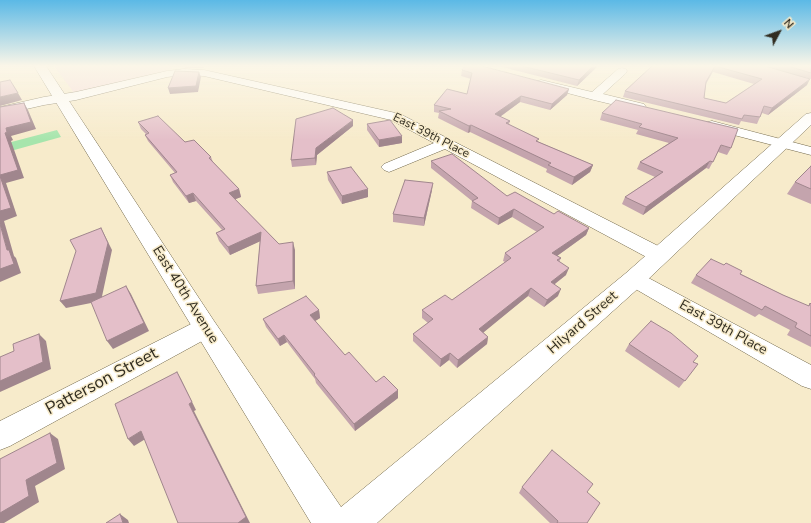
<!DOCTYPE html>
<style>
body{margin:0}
#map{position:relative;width:811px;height:523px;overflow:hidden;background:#f7ebcb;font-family:"Nunito Sans",sans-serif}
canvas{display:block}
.north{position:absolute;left:759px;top:12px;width:40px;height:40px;-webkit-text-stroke:3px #f7ebcb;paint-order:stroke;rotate:49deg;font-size:11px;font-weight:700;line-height:16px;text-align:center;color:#312d21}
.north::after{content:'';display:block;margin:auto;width:14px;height:18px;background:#312d21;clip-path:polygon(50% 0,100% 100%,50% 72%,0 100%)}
</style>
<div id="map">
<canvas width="811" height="523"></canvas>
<div class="north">N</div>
</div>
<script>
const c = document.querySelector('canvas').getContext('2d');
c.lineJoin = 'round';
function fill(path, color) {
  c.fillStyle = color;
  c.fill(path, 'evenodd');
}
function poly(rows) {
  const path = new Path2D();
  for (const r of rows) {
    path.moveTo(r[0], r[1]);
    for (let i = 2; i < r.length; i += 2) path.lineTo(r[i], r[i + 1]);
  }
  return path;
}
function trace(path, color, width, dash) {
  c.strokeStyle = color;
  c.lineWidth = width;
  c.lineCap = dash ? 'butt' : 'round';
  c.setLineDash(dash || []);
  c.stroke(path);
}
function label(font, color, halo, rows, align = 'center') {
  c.font = font + ' "Nunito Sans",sans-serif';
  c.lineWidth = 3;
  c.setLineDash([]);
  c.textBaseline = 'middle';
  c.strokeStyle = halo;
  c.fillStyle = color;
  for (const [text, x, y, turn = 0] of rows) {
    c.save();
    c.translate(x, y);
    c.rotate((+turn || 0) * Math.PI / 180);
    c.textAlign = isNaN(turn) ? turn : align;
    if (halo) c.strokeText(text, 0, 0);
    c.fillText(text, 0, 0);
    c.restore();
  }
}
fill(poly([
 [54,66,169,66,173,69,74,93]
]), '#f6dbdb');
fill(poly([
 [57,130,61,137,0,154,0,145]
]), '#a6e5ac');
const street = poly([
 [622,68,626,69,627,71,626,73,603,94,644,104,646,107,644,110,640,111,594,100,537,85,535,83,537,81,541,80,592,92,618,69,622,68],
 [184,69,204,70,400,114,666,250,669,255,666,260,659,262,652,260,445,149,394,170,389,172,384,170,381,167,384,164,434,143,391,120,204,76,184,75,167,77,76,100,44,105,0,115,0,107,44,97,76,92,167,71,184,69],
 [712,121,811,147,811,155,707,128,705,125,707,122,712,121],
 [634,272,641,274,811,365,811,389,802,386,627,284,624,279,627,274,634,272],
 [205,319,213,321,217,328,213,335,10,446,0,450,0,421,197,321,205,319]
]);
const secondary = poly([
 [34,66,46,66,214,321,341,507,626,273,806,114,811,113,811,125,642,285,377,523,311,523,34,66]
]);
trace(street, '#71674a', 1);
trace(secondary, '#71674a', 1);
fill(street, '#fff');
fill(secondary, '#fff');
fill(poly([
 [185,66,204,66,203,68,185,68],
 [498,66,598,66,577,86],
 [652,66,811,66,811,79,804,77,807,85,768,115,762,113,760,117,757,124,741,121,739,125,623,97,625,91],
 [713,72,754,84,726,103,704,98,706,84],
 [462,70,569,89,567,95,550,110,520,102,500,117,510,121,509,124,539,142,593,165,590,172,572,185,546,172,547,169,470,132,468,133,438,118,439,113,434,112,434,105,467,94,471,79,461,76],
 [602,113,731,148,727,155,718,152,709,169,706,168,643,215,622,204,625,197,655,177,637,169,640,162,669,143,636,134,638,130,600,120],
 [138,122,185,142,211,157,213,162,239,189,241,197,235,199,279,244,295,250,295,289,258,294,256,286,260,241,230,255,219,241,216,233,222,230,196,201,189,203,173,182,170,175,175,173,148,141,145,135,146,134,141,129],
 [367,124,402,143,379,147,367,130],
 [353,126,317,155,316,165,292,167,291,160],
 [431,161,507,196,589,228,586,235,557,256,561,258,559,262,566,275,555,284,558,296,544,307,528,296,483,332,488,337,487,344,457,368,449,360,440,367,413,341,413,334,428,323,422,318,422,310,452,300,505,262,503,261,505,253,537,232,512,217,498,225,471,208,472,201,431,168],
 [811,166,811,204,787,194,795,182],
 [327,172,368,197,342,204,328,180],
 [432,190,424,226,393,222,393,214],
 [741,274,783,295,808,306,810,303,811,304,811,347,787,335,790,330,759,314,755,317,691,283,696,275],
 [319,310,320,318,315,321,345,355,376,382,398,390,398,398,355,431,316,383,315,379,287,342,280,346,266,327,263,319],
 [629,344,693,362,698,364,679,388,625,351],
 [522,487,587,492,587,523,550,523,519,493]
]), '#c4a4ad');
fill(poly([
 [593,66,598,66,577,86,579,80],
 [199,72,201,77,198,92,170,94,168,88],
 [810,79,807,85,768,115,772,108],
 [569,89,567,95,550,110,552,104],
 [18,93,22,100,0,106,0,97],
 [521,96,520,102,494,121,495,114],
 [24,103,28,110,36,129,11,136,13,140,11,141,24,178,6,183,17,216,4,221,14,256,16,258,21,273,0,282,0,269,7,250,0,224,0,176,5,133,6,128],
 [353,120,353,126,317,155,316,165,315,158,316,148],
 [471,125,470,132,468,133,469,126],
 [402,136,402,143,379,147,379,140],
 [710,161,706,168,643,215,646,207],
 [593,165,590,172,572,185,574,177],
 [433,183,432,190,424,226,424,218],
 [239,189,241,197,231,201,229,193],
 [368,189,368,197,342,204,342,196],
 [193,193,196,201,189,203,186,196],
 [514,209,512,217,498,225,499,218],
 [101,228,112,250,101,301,66,308,60,301],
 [589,228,586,235,550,261,552,253],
 [261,232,263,240,230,255,228,247],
 [293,242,295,250,295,289,293,281],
 [569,268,566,275,548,289,551,282],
 [126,286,131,294,149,331,113,349,107,341],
 [531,288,528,296,478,337,479,329],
 [561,289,558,296,544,307,547,300],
 [319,310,320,318,312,323,310,315],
 [39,334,46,341,51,369,0,392,0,381],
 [284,335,287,342,280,346,278,339],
 [488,337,487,344,457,368,458,360],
 [450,353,449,360,440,367,441,359],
 [177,372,181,379,196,410,194,411,250,523,238,523,189,404],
 [398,390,398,398,355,431,354,424],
 [141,431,147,438,134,446,128,439],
 [50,433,58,439,65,469,35,486,39,502,4,523,0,523,0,513,26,480],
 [120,514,128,520,129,523,123,523]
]), '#a0868d');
const building = poly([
 [465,66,482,66,569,89,552,104,521,96,495,114,510,121,506,123,539,139,536,141,593,165,574,177,548,165,551,163,471,125,469,126,439,111,451,109,434,105,447,89,467,94,472,73,462,70,465,66],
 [522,66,593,66,579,80,522,66],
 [652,66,765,66,810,79,772,108,764,106,760,117,744,115,742,119,625,91,652,66],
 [715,66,762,79,726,103,704,98,706,82,715,66],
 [788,66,811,66,811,73,788,66],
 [175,71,199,72,196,86,168,88,175,71],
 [10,80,18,93,0,97,0,82,10,80],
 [616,100,738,129,731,148,721,145,713,162,710,161,646,207,625,197,663,172,640,162,678,138,639,127,642,124,602,113,616,100],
 [24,103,31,122,6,128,7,132,5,133,18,170,0,175,0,107,24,103],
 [333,108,353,120,316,148,315,158,291,160,296,119,333,108],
 [158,116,185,142,194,140,211,157,209,158,239,189,229,193,279,244,293,242,293,281,256,286,261,232,228,247,216,233,225,229,193,193,186,196,170,175,177,172,145,135,149,133,138,122,158,116],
 [390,120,402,136,379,140,367,124,390,120],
 [452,154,507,196,515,192,554,214,558,211,589,228,552,253,561,258,557,260,569,268,551,282,561,289,547,300,531,288,479,329,488,337,458,360,450,353,441,359,413,334,433,319,422,310,445,295,452,300,511,258,505,253,544,227,514,209,499,218,472,201,478,198,431,161,452,154],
 [811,166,811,189,795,182,811,166],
 [351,167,368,189,342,196,327,172,351,167],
 [0,176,11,208,0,211,0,176],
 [405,180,433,183,424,218,393,214,405,180],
 [0,224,7,250,9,250,14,264,0,269,0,224],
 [101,228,108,243,96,293,60,301,76,251,70,240,101,228],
 [711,259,724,265,726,263,742,271,740,274,783,295,809,306,810,303,811,304,811,336,795,327,797,323,765,306,762,310,696,275,711,259],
 [126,286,144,323,107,341,91,302,126,286],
 [306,296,319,310,310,315,345,355,349,352,376,382,384,376,398,390,354,424,314,375,315,374,284,335,278,339,263,319,306,296],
 [651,321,671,333,698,356,693,362,698,364,685,381,629,344,651,321],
 [39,334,43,362,0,381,0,357,14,351,13,344,39,334],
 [177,372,192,402,189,404,246,517,238,523,178,523,141,431,128,439,115,404,177,372],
 [50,433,57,463,26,480,29,496,0,513,0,459,50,433],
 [552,450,593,484,587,492,600,503,587,523,557,523,558,521,522,487,552,450],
 [120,514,123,523,106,523,120,514]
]);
fill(building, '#e4bfc9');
trace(building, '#a0868d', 1);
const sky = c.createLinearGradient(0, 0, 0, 140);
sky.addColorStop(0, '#5bb9e6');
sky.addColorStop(0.47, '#fbf6e8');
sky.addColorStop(1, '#fbf6e800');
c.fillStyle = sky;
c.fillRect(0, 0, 811, 140);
label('12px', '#312d21', '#f7ebcb', [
 ["East 39th Place",431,136,27]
]);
label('14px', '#312d21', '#f7ebcb', [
 ["East 40th Avenue",185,295,58],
 ["Hilyard Street",583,323,-41],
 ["East 39th Place",723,328,29]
]);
label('17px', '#312d21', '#f7ebcb', [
 ["Patterson Street",102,382,-28]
]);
</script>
